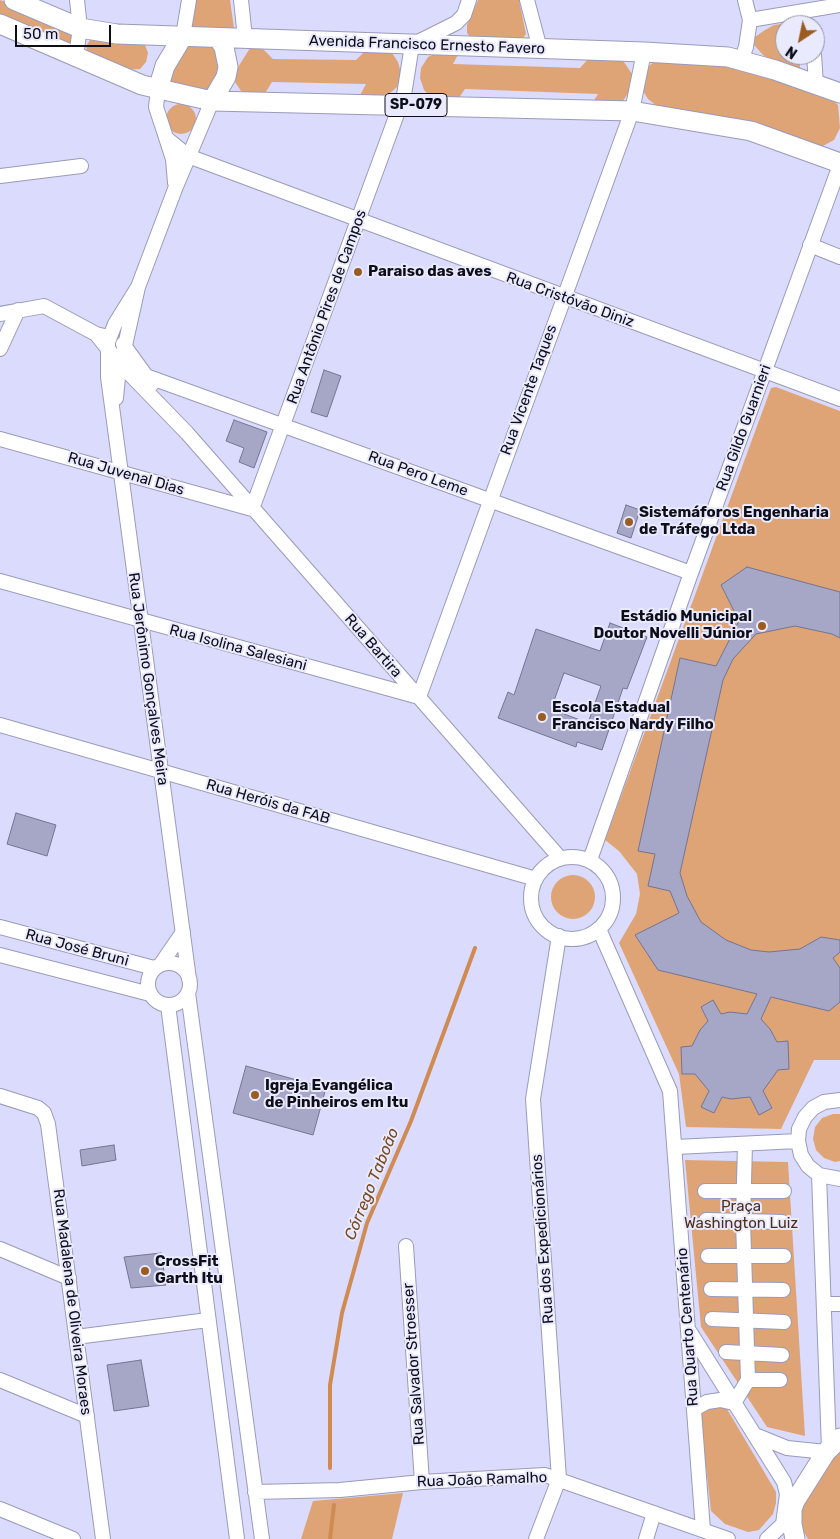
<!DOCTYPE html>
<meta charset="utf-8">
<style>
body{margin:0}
#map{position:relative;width:840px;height:1539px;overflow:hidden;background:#dbdbfd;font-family:Rubik,sans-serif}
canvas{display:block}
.north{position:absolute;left:775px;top:15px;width:50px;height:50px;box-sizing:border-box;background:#e9eafe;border:1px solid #9192a2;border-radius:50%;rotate:214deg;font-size:14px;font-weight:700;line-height:20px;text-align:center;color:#0e0e19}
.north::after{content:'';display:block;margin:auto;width:18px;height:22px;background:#9a5c22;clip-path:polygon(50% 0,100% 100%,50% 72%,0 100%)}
.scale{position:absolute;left:15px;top:25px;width:96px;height:22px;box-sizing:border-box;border:2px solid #0e0e19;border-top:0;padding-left:6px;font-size:15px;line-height:18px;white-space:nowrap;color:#0e0e19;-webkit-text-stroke:4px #e9eafe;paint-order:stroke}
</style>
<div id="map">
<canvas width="840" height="1539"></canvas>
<div class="north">N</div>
<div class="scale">50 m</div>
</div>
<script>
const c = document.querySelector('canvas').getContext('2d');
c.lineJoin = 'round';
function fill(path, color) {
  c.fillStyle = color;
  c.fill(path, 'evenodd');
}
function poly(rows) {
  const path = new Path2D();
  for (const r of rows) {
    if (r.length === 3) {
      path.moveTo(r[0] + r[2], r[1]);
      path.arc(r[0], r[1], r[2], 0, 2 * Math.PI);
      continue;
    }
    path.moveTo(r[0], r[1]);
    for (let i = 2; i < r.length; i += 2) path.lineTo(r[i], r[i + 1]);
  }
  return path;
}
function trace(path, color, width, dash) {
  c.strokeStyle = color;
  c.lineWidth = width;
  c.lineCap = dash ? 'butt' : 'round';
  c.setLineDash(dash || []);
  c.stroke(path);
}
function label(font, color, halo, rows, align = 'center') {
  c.font = font + ' Rubik,sans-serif';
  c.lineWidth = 4;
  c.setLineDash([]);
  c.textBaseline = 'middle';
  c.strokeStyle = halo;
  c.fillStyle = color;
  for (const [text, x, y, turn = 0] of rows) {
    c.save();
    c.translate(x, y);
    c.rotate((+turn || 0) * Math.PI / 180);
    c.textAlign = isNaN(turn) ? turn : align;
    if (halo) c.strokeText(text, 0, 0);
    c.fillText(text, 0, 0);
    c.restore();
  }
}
fill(poly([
 [0,0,76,31,71,47,0,18],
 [193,0,230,0,234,28,232,30,193,29,189,18],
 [478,0,519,0,526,34,523,38,471,38,467,33,467,25],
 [787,23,785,25,785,55,800,55,800,70,764,56,754,45,755,37,765,30,774,25],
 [90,40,138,42,145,45,148,53,146,62,140,69,126,70,88,54,86,46],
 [198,43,217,48,223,72,206,93,173,85,170,81,178,55,187,47],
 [261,47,273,59,356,60,366,50,383,51,392,53,398,62,401,73,397,87,389,94,375,99,359,97,366,84,272,82,264,95,254,95,241,91,235,82,235,72,250,48],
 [460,51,453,64,580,68,589,58,612,57,624,62,632,74,632,87,623,101,610,106,591,105,598,94,465,89,456,102,441,101,431,97,424,90,420,78,421,68,428,57,436,53],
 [657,59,734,64,829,97,838,105,840,128,834,140,819,148,734,120,658,107,648,99,643,91,644,78,648,67],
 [181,119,15],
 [776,387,840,411,840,1060,814,1060,781,1129,686,1127,679,1074,619,943,636,914,640,894,637,874,619,851,605,840,771,388],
 [573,897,22],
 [833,1114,840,1114,840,1161,835,1162,824,1158,816,1150,813,1139,815,1127,822,1118],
 [685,1160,788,1162,805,1436,767,1427,701,1327],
 [716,1406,727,1409,776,1492,776,1503,773,1514,759,1530,748,1532,725,1524,711,1511,700,1413,705,1409],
 [840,1451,840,1539,808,1539,799,1524,799,1507,808,1488],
 [403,1493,392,1539,301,1539,313,1501]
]), '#dfa476');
trace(poly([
 [330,1468,330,1385,342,1313,367,1223,411,1121,475,948],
 [330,1539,334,1505]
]), '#d08b52', 4);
const building = poly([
 [324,370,341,376,327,417,311,412,324,370],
 [234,420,267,432,254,468,239,462,244,448,226,441,234,420],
 [626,505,640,510,631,538,617,533,626,505],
 [747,567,840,592,840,638,832,634,795,626,756,634,733,659,723,680,680,873,687,896,701,922,726,940,751,950,769,952,800,949,821,937,840,940,840,952,833,958,840,968,840,1002,829,1011,771,997,761,1019,770,1029,777,1042,788,1041,789,1069,778,1070,763,1091,772,1108,759,1115,750,1097,731,1099,722,1097,714,1113,701,1107,709,1091,695,1074,682,1074,681,1047,692,1046,700,1030,708,1021,701,1007,713,1000,721,1014,730,1012,747,1014,757,994,658,970,635,935,679,913,670,891,648,886,655,854,638,851,680,658,716,666,739,621,721,585,747,567],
 [610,623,647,637,627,689,623,688,602,750,577,742,576,747,498,718,508,692,514,695,536,629,600,651,610,623],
 [564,673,601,686,588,723,551,709,564,673],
 [16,813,56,825,47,856,7,844,16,813],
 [246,1066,326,1088,313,1135,233,1113,246,1066],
 [114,1145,116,1160,82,1166,80,1150,114,1145],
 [161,1253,166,1285,131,1288,124,1257,161,1253],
 [141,1360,149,1406,114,1411,107,1365,141,1360]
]);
fill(building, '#a6a6c6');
trace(building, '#747493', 1);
const minor = poly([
 [241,0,245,38],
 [527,0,540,49],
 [750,20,840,5],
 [183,36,189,0],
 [814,55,816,84],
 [76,56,80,28,77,0],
 [741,60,746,47,750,20,745,0],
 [158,89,156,107,173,159,175,183],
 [166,138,188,156,840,399],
 [0,176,81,166],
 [810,245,840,257],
 [138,287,115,324,108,342,108,377,189,979],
 [0,314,44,306,96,334,104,336],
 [96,334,121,365,187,433,560,858],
 [123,344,152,384],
 [0,349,18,310],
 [146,376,691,573],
 [116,398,118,377,138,287,175,189,212,101],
 [0,439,252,509,404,95,412,45,456,23,464,15,469,0],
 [0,581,419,697,632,111,644,52],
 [0,725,536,879],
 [572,898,41],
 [590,860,691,573,840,165],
 [0,927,154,968],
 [599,929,670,1091,703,1530],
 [0,955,150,994],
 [169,984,21],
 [161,964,183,932],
 [188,993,262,1539],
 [168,1005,237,1539],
 [0,1096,38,1108,44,1113,48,1124,103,1539],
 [840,1100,824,1102,813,1108,805,1117,799,1129,798,1141,801,1155,808,1166,819,1175,840,1179],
 [676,1147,798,1141],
 [819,1175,829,1449],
 [705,1191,784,1191],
 [706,1220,782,1222],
 [406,1246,422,1482],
 [0,1249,69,1278],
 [708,1256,784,1256],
 [711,1289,783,1290],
 [825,1304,840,1304],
 [712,1319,784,1322],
 [690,1332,784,1482,787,1494,783,1524,767,1539],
 [76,1337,208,1320],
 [726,1352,782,1355],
 [0,1380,87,1416],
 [748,1380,780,1380],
 [734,1403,748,1380,743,1221,745,1144],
 [694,1409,707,1402,720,1400,734,1403],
 [755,1435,787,1448,826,1452],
 [255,1492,340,1490,422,1482,545,1475,728,1539],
 [0,1509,73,1539],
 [536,1539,559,1479,533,1099,559,936],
 [646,1539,654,1513]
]);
const major = poly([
 [14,0,80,28,117,34,644,52,728,57,775,70,840,93],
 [0,24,142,85,212,101,632,111,751,131,840,163],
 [158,89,165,66,183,36],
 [212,101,226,77,228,67,224,47,218,38],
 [795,1539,792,1524,792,1509,795,1501,826,1452,840,1438]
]);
trace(minor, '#9a9aba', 16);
trace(major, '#9a9aba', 21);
trace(minor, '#fff', 14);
trace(major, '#fff', 19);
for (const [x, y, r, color] of [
 [358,272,5,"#9a5c22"],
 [629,522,5,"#9a5c22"],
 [762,626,5,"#9a5c22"],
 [542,717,5,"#9a5c22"],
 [255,1095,5,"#9a5c22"],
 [145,1271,5,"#9a5c22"]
]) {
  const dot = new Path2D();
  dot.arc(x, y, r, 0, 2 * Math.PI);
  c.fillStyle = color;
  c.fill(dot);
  trace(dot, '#e9eafe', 2);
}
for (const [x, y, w] of [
 [416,105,62]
]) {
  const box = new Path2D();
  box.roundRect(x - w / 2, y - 11.5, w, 23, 4);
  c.fillStyle = '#e9eafe';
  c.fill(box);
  trace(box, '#0e0e19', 1);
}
label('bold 14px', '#0e0e19', null, [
 ["SP-079",416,105]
]);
label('15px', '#0e0e19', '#e9eafe', [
 ["Avenida Francisco Ernesto Favero",427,45,2],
 ["Rua Cristóvão Diniz",570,300,20],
 ["Rua Antônio Pires de Campos",327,307,-70],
 ["Rua Vicente Taques",529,390,-70],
 ["Rua Gildo Guarnieri",744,428,-70],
 ["Rua Juvenal Dias",126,474,16],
 ["Rua Pero Leme",418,474,20],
 ["Rua Bartira",373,646,49],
 ["Rua Isolina Salesiani",238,648,15],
 ["Rua Jerônimo Gonçalves Meira",148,679,82],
 ["Rua Heróis da FAB",268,802,16],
 ["Rua José Bruni",77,948,15],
 ["Rua dos Expedicionários",543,1239,-94],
 ["Rua Madalena de Oliveira Moraes",72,1302,83],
 ["Rua Quarto Centenário",688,1327,-94],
 ["Rua Salvador Stroesser",414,1364,-94],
 ["Rua João Ramalho",482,1480,-2]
]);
label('bold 15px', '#0e0e19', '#e9eafe', [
 ["Paraiso das aves",368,272],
 ["Sistemáforos Engenharia",639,513],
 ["de Tráfego Ltda",639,530],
 ["Estádio Municipal",752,617,"right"],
 ["Doutor Novelli Júnior",752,634,"right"],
 ["Escola Estadual",552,708],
 ["Francisco Nardy Filho",552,725],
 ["Igreja Evangélica",265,1086],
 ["de Pinheiros em Itu",265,1103],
 ["CrossFit",155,1262],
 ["Garth Itu",155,1279]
], 'left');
label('15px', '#4d3018', '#e9eafe', [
 ["Praça",741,1207],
 ["Washington Luiz",741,1224]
]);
label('italic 16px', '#784920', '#e9eafe', [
 ["Córrego Taboão",372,1184,-68]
]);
</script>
